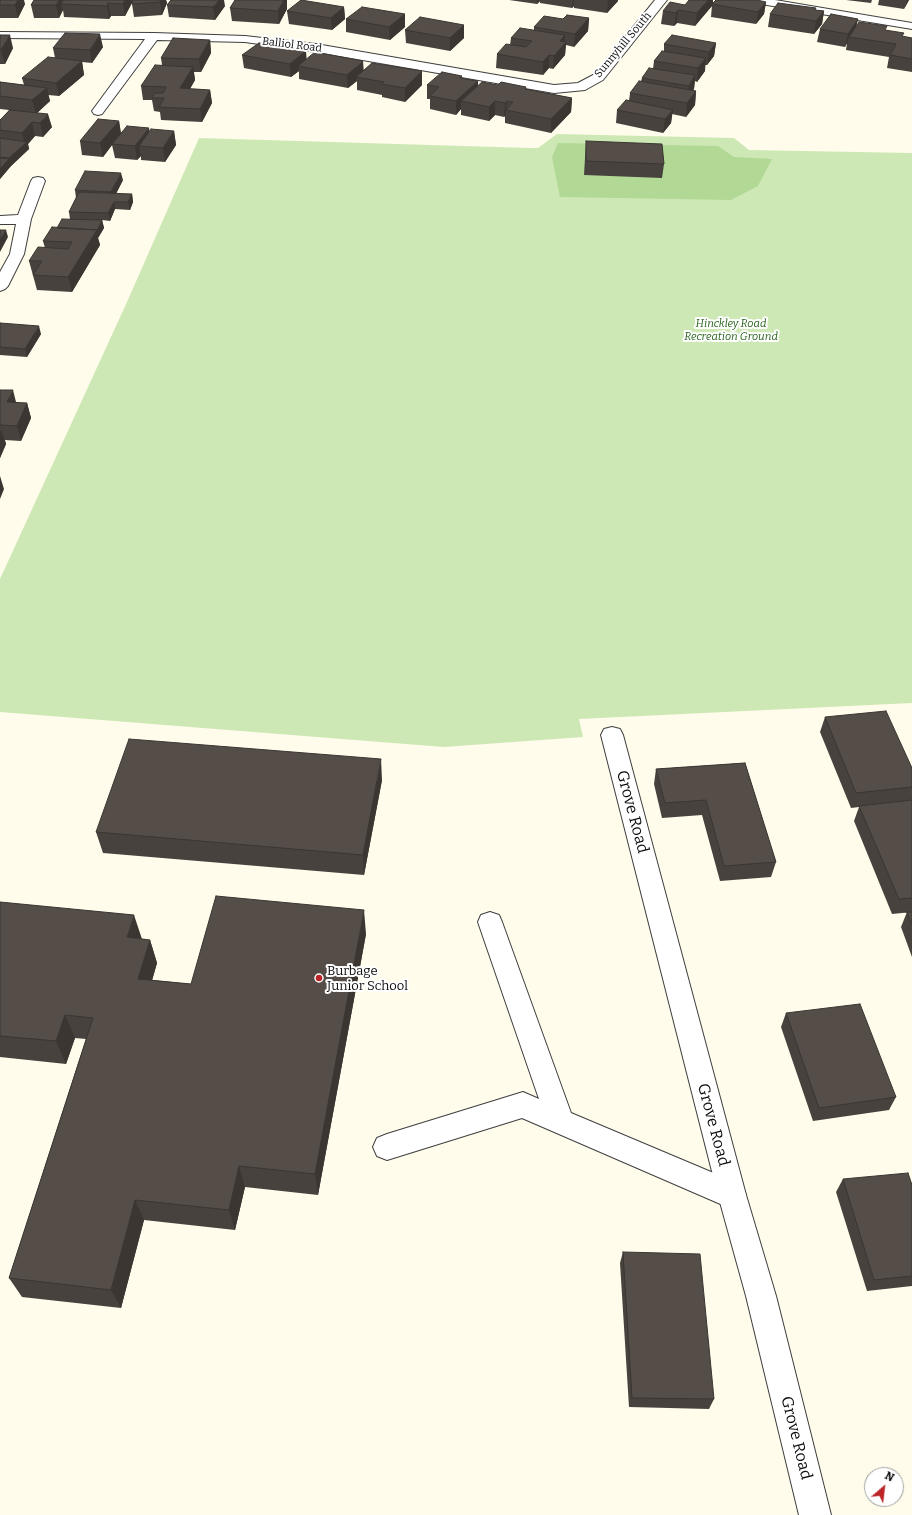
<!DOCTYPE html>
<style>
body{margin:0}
#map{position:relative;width:912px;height:1515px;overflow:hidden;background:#fffceb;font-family:Bitter,serif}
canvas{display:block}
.north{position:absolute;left:864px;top:1467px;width:40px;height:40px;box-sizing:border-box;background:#fff;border:1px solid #9e9e9e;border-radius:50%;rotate:28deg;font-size:11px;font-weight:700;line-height:16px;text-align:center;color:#0c0c0c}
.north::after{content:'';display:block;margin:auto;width:14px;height:18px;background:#bb2528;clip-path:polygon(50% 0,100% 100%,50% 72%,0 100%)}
</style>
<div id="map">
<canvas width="912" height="1515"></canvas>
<div class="north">N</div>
</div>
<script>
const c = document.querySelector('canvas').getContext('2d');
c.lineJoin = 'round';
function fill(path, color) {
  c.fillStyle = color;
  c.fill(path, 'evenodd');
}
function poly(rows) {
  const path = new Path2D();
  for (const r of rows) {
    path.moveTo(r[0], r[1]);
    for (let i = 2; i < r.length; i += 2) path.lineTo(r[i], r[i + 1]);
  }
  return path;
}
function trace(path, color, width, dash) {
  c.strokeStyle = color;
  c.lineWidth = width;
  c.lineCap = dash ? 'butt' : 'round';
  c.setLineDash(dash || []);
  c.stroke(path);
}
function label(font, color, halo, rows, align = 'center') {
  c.font = font + ' Bitter,serif';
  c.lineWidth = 4;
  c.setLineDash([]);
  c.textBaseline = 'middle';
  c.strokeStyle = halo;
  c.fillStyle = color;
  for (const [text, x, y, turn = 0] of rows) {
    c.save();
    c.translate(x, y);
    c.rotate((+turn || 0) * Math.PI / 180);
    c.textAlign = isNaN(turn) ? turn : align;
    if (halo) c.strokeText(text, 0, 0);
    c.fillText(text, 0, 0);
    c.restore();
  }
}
fill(poly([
 [557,134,734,138,749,150,912,153,912,703,579,719,583,737,444,747,0,712,0,579,127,302,199,138,530,148,538,148]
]), '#cee8b5');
fill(poly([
 [558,143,718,146,734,157,772,159,758,186,731,200,560,197,552,157]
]), '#b1d995');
const service = poly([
 [490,912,499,915,502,922,571,1113,742,1185,746,1195,742,1205,732,1209,522,1118,387,1160,377,1156,373,1147,377,1138,387,1134,523,1092,539,1099,478,922,481,915,490,912]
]);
const minor = poly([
 [655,0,667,0,603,80,585,90,554,93,316,52,245,42,157,40,102,114,98,115,94,114,92,111,145,39,0,38,0,32,154,33,245,36,316,44,554,85,578,83,595,74,655,0],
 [749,0,775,0,912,23,912,29,755,3,749,0],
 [38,177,43,178,45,181,31,219,24,254,8,286,5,289,0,291,0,272,10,254,16,224,0,224,0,216,18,215,31,181,33,178,38,177],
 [612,727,620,729,623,735,746,1195,776,1296,831,1515,799,1515,746,1296,718,1195,601,735,604,729,612,727]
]);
trace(service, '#3f3f3f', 2);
trace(minor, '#3f3f3f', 2);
fill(service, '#fff');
fill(minor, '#fff');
fill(poly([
 [0,0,25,4,18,18,0,18],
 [134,0,166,0,167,3,162,15,134,17,132,4],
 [235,0,287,0,287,9,279,24,232,21,230,8],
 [509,0,618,0,618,1,607,13,574,8,574,6,572,8,540,3,540,1,537,4],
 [846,0,872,0,871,3],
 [879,0,909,0,904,9,878,5],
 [133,1,125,16,111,16,109,19,64,17,63,10,59,18,34,18,31,5],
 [766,2,764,14,756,24,711,17,712,5,695,26,677,23,674,26,661,24,663,11,685,5],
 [167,5,225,6,215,20,169,17],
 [344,7,345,19,332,30,289,24,287,11],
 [815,10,824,11,822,24,814,34,768,27,770,14],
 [405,14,405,27,390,40,346,32,346,19],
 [589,18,588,31,574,47,566,45,565,55,553,69,549,68,543,75,496,68,497,54,510,45,511,38,534,30,534,27,563,19],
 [858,19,856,26,886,30,903,37,912,38,912,72,887,68,889,57,846,50,847,43,845,47,817,42,820,29],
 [464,25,464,38,450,51,406,43,405,30],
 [0,35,13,48,5,64,0,64],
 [210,40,211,53,201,72,194,72,195,80,190,89,210,90,212,103,202,122,161,120,160,112,154,111,152,100,143,100,141,86,162,65,161,58],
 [716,43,714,56,707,65,705,65,705,71,697,82,695,81,694,89,692,90,696,91,695,105,686,117,672,114,671,123,663,133,616,123,617,110,629,101,630,93,641,81,642,78,653,69,654,61,664,51,664,44],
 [103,47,92,63,82,62,84,75,59,96,48,95,50,101,37,113,52,127,43,137,35,136,28,144,29,149,11,166,10,166,11,166,0,179,0,120,9,110,0,109,0,82,24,85,22,78,55,58,53,48],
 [306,51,306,59,363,71,422,71,422,85,405,102,382,97,382,95,357,90,357,81,348,88,299,79,299,71,291,77,244,68,242,55],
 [462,78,478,81,478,86,498,85,526,89,572,98,571,112,551,133,505,123,505,116,504,117,495,115,489,121,461,115,461,109,456,115,430,109,430,99,427,99,427,85],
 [119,121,121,133,149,128,149,132,174,131,176,145,165,162,141,160,141,156,137,160,115,158,112,145,103,157,82,155,80,141],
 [586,141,664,164,662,178,584,175],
 [123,180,116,194,132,194,133,202,130,210,115,209,110,221,102,220,104,228,98,238,100,245,72,292,37,290,29,261,45,248,43,241,57,228,70,219,69,212,76,198,75,190],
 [0,323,41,334,27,357,0,355],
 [0,390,16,403,27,403,31,418,21,441,5,440,6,444,0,458],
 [825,717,912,768,912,912,892,914,854,821,859,807,851,808,820,732],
 [745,763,776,862,771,877,720,881,702,815,662,818,654,784,656,769],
 [382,780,364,875,103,853,96,832],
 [0,902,142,939,150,940,157,963,152,980,191,984,366,934,318,1195,245,1187,235,1230,144,1220,121,1308,22,1297,9,1278,86,1039,75,1038,66,1064,0,1057],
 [907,912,912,912,912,957,901,927],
 [786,1013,896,1097,889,1110,813,1121,781,1027],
 [843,1179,912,1185,912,1286,867,1291,836,1192],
 [623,1252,714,1399,709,1409,629,1407,620,1263]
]), '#48423e');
fill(poly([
 [18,0,24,0,25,4,18,18,15,5],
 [59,0,64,0,61,4,63,10,59,18,56,5],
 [125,0,133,0,133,1,125,16,123,4],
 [161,0,166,0,167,3,162,15,160,2],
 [219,0,224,0,225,6,215,20,213,7],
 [284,0,287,0,287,9,279,24,278,11],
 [537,0,540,0,540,1,537,4],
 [573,0,574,0,574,6,572,8],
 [608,0,618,0,618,1,607,13],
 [708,0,713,0,713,5,695,26,697,13],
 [907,0,909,0,904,9],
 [766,2,764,14,756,24,758,12],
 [108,3,111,16,109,19,107,6],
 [344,7,345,19,332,30,331,18],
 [678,10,677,23,674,26,676,13],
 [824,11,822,24,814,34,816,21],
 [405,14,405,27,390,40,389,27],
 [589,18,588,31,574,47,575,34],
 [858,19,855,32,849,37,847,43,845,47,848,34],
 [464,25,464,38,450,51,450,38],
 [100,34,103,47,92,63,90,50],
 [10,35,13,48,5,64,1,50],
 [565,35,565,44,566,42,565,55,553,69,554,56,560,41],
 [210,40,211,53,201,72,199,59],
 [716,43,714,56,707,65,709,52],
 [306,51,307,64,298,66,299,71,291,77,290,64],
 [549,55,549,68,543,75,543,62],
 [706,58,705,71,697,82,698,68],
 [82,61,84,75,59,96,56,83],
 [363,61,364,74,356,77,357,81,348,88,347,75],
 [193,67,195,80,182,102,180,88],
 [422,71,422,85,405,102,405,88],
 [695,75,694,89,687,99,689,86],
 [478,81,477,95,461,101,461,109,456,115,456,101],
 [47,88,50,101,36,114,32,100],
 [210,90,212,103,202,122,200,109],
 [696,91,695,105,686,117,687,103],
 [572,98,571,112,551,133,551,119],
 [495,101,495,115,489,121,489,107],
 [507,101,506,110,505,116,504,117,505,103],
 [673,110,671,123,663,133,665,119],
 [48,114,52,127,43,137,40,123],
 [119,121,121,135,112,144,112,145,103,157,100,143],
 [32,122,35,136,28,144,29,149,11,166,9,158,25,143,22,133],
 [149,128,151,142,139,146,141,156,137,160,135,146],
 [174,131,176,145,165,162,163,148],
 [9,159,11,166,0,179,0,169],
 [121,173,123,180,113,199,111,192],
 [132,194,133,202,130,210,128,202],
 [114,202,115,209,110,221,108,213],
 [102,220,104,228,98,238,100,245,72,292,68,277],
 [6,230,8,237,0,252,0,240],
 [39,326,41,334,27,357,25,349],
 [13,390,17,406,7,402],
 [27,403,31,418,21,441,17,426],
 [1,429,6,444,0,458,0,432],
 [0,476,4,489,0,499],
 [381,759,382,780,364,875,363,855],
 [364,910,366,934,318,1195,315,1174],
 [134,915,142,939,127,937],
 [150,940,157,963,146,1002,138,979],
 [65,1015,75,1038,66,1064,56,1041],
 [239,1166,245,1187,235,1230,229,1210],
 [135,1200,144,1220,121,1308,111,1290]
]), '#3b3632');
const building = poly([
 [0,0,18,0,15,5,0,5,0,0],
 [34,0,59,0,56,5,31,5,34,0],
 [64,0,125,0,123,4,108,3,107,6,61,4,64,0],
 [134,0,161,0,160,2,132,4,134,0],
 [171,0,219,0,213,7,167,5,171,0],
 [235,0,284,0,278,11,230,8,235,0],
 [301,0,344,7,331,18,287,11,301,0],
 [689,0,708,0,697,13,678,10,676,13,663,11,670,2,685,5,689,0],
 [716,0,757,0,766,2,758,12,712,4,716,0],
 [778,3,816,8,815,10,824,11,816,21,770,14,778,3],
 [362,7,405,14,389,27,346,19,362,7],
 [831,14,858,19,848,34,820,29,831,14],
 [567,15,589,18,575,34,534,27,544,16,563,19,567,15],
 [420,17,464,25,450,38,405,30,420,17],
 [859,22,887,26,885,30,904,33,902,36,912,38,912,59,890,55,896,44,849,37,859,22],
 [520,28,565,35,560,41,566,42,554,56,549,55,543,62,497,54,506,44,526,47,532,41,511,38,520,28],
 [65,33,100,34,90,50,53,48,65,33],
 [0,35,10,35,1,50,0,50,0,35],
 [672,35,716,43,709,52,664,44,672,35],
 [173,38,210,40,199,59,161,58,173,38],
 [259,43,306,51,290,64,242,55,259,43],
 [662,51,706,58,698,68,654,61,662,51],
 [315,52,363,61,347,75,298,66,315,52],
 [48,57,82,61,56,83,22,78,48,57],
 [372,63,422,71,405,88,381,84,384,82,356,77,372,63],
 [155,65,193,67,180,88,210,90,200,109,159,107,164,98,152,98,155,93,163,93,166,87,141,86,155,65],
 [649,68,695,75,689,86,642,78,649,68],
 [442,72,462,76,460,78,478,81,456,101,430,96,439,87,427,85,442,72],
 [639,81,696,91,687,103,630,93,639,81],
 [0,82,47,88,32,100,0,96,0,82],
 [482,82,498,85,501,82,526,87,525,89,572,98,551,119,506,110,513,102,507,101,505,103,495,101,489,107,461,101,482,82],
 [626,100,673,110,665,119,617,110,626,100],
 [10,110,48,114,40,123,32,122,22,133,0,130,0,120,10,110],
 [98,119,119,121,100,143,80,141,98,119],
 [127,126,149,128,135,146,112,144,127,126],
 [151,129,174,131,163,148,139,146,151,129],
 [0,138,27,142,9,158,0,157,0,138],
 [586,141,662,144,664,164,586,161,586,141],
 [0,158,9,159,0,169,0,158],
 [85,171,121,173,111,192,75,190,85,171],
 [79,192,132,194,128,202,114,202,108,213,69,212,79,192],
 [62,219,102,220,97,231,97,230,57,228,62,219],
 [52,227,97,230,68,277,33,275,42,261,29,261,38,247,68,249,72,242,43,241,52,227],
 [0,230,6,230,0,240,0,230],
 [0,323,39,326,25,349,0,347,0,323],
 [0,390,13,390,7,402,27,403,17,426,0,425,0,390],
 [886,711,912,768,912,787,856,793,825,717,886,711],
 [129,739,381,759,363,855,96,832,129,739],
 [745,763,776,862,724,866,706,800,665,803,656,769,745,763],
 [912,800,912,898,899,899,859,806,912,800],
 [216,896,364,910,315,1174,239,1166,229,1210,135,1200,111,1290,9,1278,93,1018,65,1015,56,1041,0,1036,0,902,134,915,127,937,150,940,138,979,191,984,216,896],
 [907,912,912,912,912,925,907,912],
 [860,1004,896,1097,819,1108,786,1013,860,1004],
 [908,1173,912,1185,912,1276,874,1280,843,1179,908,1173],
 [623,1252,700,1254,714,1399,632,1398,623,1252]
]);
fill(building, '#544d48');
trace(building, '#3b3632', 1);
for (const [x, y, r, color] of [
 [319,978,4,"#bb2528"]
]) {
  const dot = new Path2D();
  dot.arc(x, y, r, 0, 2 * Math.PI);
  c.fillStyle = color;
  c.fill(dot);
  trace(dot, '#fff', 1.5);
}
label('11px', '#0c0c0c', '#fff', [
 ["Balliol Road",292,45,7],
 ["Sunnyhill South",623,45,-50]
]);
label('italic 11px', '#29631d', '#fff', [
 ["Hinckley Road",731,324],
 ["Recreation Ground",731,337]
]);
label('13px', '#0c0c0c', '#fff', [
 ["Burbage",327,971],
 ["Junior School",327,986]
], 'left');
label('16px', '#0c0c0c', '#fff', [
 ["Grove Road",632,812,75],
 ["Grove Road",713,1125,75],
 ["Grove Road",796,1438,76]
]);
</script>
